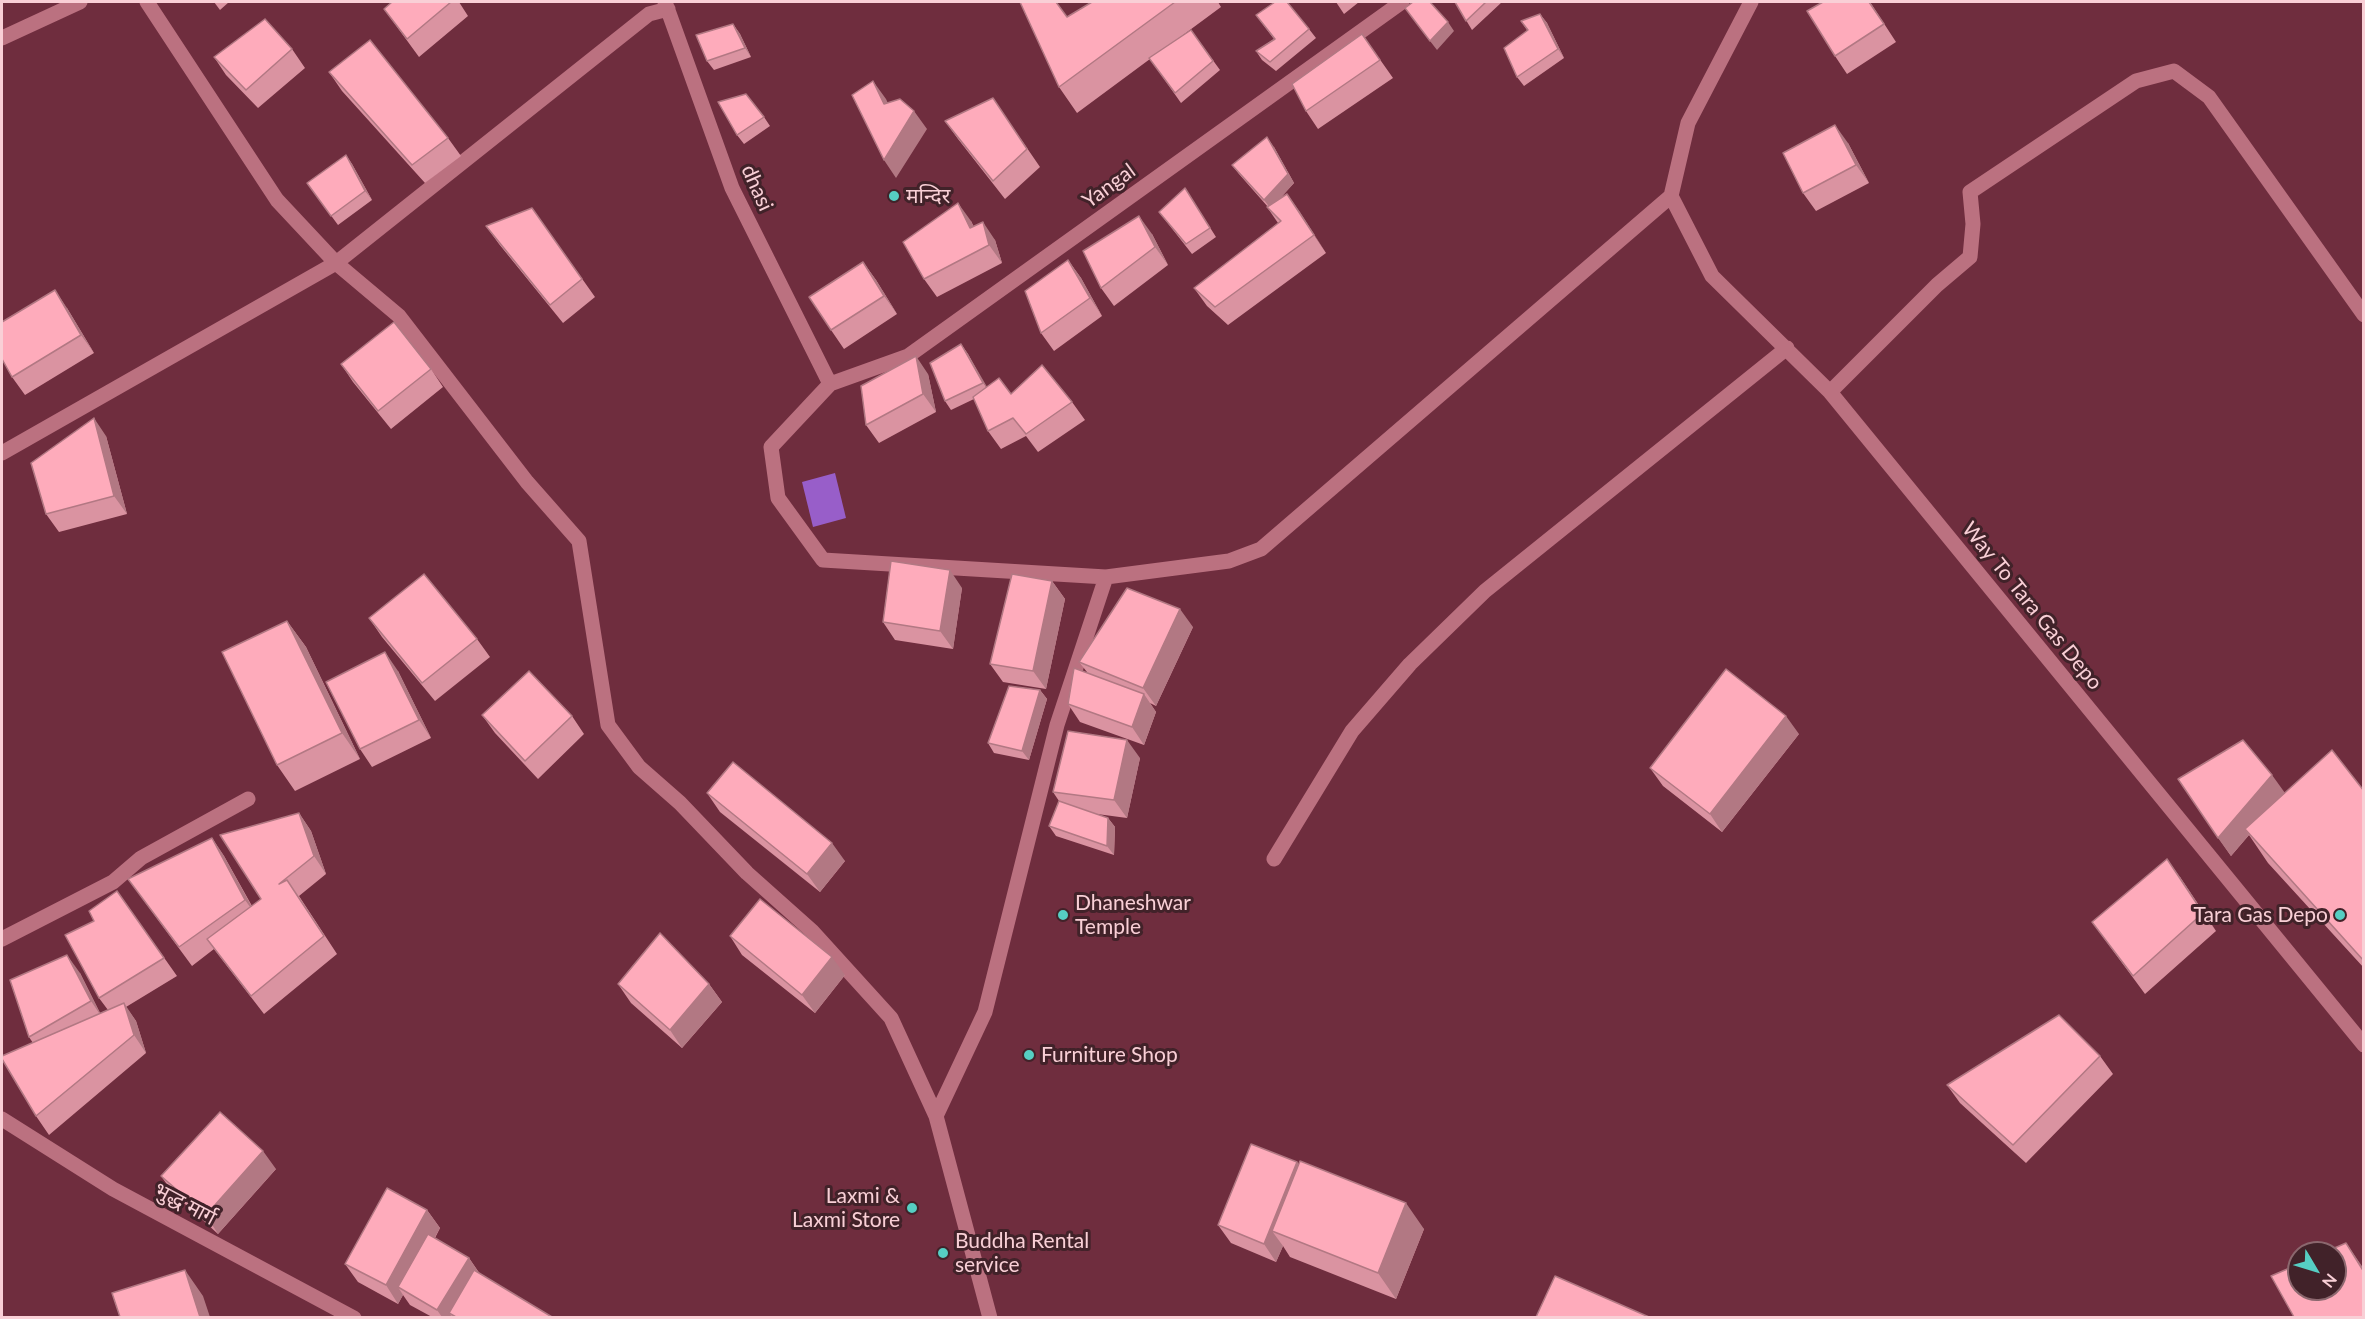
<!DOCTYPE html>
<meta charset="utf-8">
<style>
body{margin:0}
#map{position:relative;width:2365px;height:1319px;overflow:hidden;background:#6f2d3e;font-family:Lato,sans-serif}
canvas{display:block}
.frame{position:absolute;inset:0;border:3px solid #f9cfd6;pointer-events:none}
.north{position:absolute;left:2287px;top:1241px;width:60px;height:60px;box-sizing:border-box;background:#412229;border:2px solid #8b676e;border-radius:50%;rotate:128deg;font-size:16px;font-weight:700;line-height:24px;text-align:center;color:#f9cfd6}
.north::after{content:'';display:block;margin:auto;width:21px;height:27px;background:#56cec3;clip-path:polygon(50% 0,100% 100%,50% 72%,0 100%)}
</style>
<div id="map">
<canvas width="2365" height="1319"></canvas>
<div class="frame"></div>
<div class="north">N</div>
</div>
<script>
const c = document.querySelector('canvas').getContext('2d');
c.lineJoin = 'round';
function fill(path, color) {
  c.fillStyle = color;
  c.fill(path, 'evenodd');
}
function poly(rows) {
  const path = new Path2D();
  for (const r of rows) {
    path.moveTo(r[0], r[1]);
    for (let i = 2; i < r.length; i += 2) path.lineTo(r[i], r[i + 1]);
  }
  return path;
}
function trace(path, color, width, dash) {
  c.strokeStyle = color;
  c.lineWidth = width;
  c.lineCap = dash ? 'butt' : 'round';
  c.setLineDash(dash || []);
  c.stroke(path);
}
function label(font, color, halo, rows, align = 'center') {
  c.font = font + ' Lato,"Noto Sans Devanagari",sans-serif';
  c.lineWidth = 6;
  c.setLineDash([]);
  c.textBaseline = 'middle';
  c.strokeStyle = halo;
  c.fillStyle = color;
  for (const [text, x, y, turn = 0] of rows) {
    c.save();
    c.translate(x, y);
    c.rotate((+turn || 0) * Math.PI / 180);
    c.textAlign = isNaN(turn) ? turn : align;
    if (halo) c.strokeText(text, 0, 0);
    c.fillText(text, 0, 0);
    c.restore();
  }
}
fill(poly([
 [835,473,846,518,813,527,802,482]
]), '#985ec9');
trace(poly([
 [147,2,277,200,336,263,399,316,527,482,579,541,608,725,639,767,680,803,747,873,812,931,891,1018,936,1116],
 [665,2,732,188,830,384],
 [2,38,80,2],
 [1671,196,1712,276,1830,392,2364,1045],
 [1830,392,1937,285,1970,257,1973,224,1970,192,2136,81,2174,71,2209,97,2364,315],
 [2,453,336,263,649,14,668,9],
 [1106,577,1229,561,1261,549,1671,196,1688,123,1751,2],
 [1274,859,1352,731,1410,664,1485,591,1787,348],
 [2,939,113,882,141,858,248,799],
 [990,1318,936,1116,985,1012,1057,725,1106,577,823,560,778,498,771,447,830,384,908,356,1402,2]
]), '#bb7180', 15);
trace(poly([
 [2,1119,113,1189,354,1318]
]), '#bb7180', 15);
fill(poly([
 [214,2,229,2,220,10],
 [392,2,459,2,468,16,419,57,384,9],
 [1092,2,1218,2,1221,7,1179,38,1191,30,1220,70,1181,103,1150,59,1077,113,1059,87,1067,17],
 [1336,2,1359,2,1344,14],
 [1455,2,1502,2,1472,30],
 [1870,2,1896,42,1847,74,1835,56],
 [1540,14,1547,23,1564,58,1524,86,1517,77,1527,30,1521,21],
 [1256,15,1309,29,1316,38,1276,71,1262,60,1256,51,1274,39],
 [733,24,740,34,751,57,714,70,707,61],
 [1362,34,1393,78,1318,129,1306,111],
 [292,49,305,68,258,108,226,75,214,57],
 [329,72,448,138,461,156,425,183,342,91],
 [1005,116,1040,167,1005,199,958,139,945,121],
 [764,117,770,126,744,144,737,135],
 [1848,143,1869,183,1816,211,1803,193],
 [1274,147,1294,183,1280,198,1287,194,1326,253,1228,325,1207,306,1194,288,1278,223,1267,207,1268,207,1239,174,1232,165],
 [346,155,352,164,372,200,338,225,307,183],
 [1185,188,1216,237,1192,254,1159,212],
 [532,208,595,297,563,323,499,244,486,226],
 [971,221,974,227,995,240,1002,263,937,297,924,279],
 [1152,234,1168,265,1114,306,1101,288],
 [1068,260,1081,278,1102,316,1054,351,1041,333],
 [863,262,876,280,897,314,844,349,831,330],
 [67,308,94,353,25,395,12,377],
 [961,344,968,354,986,387,1011,394,1072,402,1085,420,1038,452,1026,436,1001,449,988,431,974,399,951,410,945,401],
 [341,364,431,369,443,387,391,429,353,382],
 [928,374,936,412,879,443,866,425],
 [106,436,127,514,59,532,46,514],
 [1052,581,1065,599,1046,689,1003,682,990,664],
 [962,588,953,649,895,640,883,622],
 [369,618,477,639,490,657,435,701,382,637],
 [287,621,306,647,360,759,295,791,277,765],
 [1193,627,1156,706,1150,703,1156,712,1144,745,1080,722,1068,704,1087,672,1079,662],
 [398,671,431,738,372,767,360,749],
 [1040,690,1047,699,1029,760,994,753,988,743],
 [482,715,572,716,584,734,538,779,495,733],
 [1799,734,1722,832,1663,786,1650,768],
 [1140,758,1127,818,1097,814,1108,818,1115,827,1114,855,1056,836,1049,826,1059,801,1053,792],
 [2178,779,2285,793,2364,791,2364,968,2268,863,2249,835,2231,856],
 [707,793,845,861,820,892,720,812],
 [299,813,311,831,326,874,299,896,337,954,264,1014,214,949,192,966,128,879,212,838,224,856,252,906,261,899],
 [2180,877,2216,931,2145,994,2092,922],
 [117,891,177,976,126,1007,136,1021,146,1053,49,1135,36,1116,33,1043,29,1037,80,973,100,1013,108,1010,99,998,94,921],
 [730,936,845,975,815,1013,742,955],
 [618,984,709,984,722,1002,682,1048,631,1003],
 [2100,1056,2113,1074,2026,1163,1960,1103,1947,1085],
 [1297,1162,1299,1165,1424,1229,1396,1299,1290,1257,1283,1246,1276,1262,1231,1243,1218,1225],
 [276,1169,218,1234,174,1194,161,1176],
 [427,1210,440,1228,435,1238,469,1258,480,1274,552,1317,432,1317,410,1305,403,1295,398,1304,358,1282,345,1264]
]), '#da93a1');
fill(poly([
 [1540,14,1547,23,1564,58,1558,49],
 [1448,22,1454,31,1437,50,1430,41],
 [733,24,740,34,751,57,745,48],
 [873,81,886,99,897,122,884,104],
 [914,111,927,129,896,178,884,160],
 [1835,125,1848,143,1869,183,1856,165],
 [1267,137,1274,147,1294,183,1271,209,1264,200],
 [346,155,352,164,372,200,365,191],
 [1287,194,1300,212,1326,253,1314,235],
 [958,203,971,221,983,247,970,228],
 [1139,216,1152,234,1168,265,1155,247],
 [983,222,995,240,1002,263,989,245],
 [1068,260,1081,278,1102,316,1090,298],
 [863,262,876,280,897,314,884,296],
 [55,290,67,308,94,353,81,335],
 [961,344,968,354,990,392,983,383],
 [916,356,928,374,936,412,923,394],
 [94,418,106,436,127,514,114,496],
 [950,570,962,588,953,649,940,631],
 [1052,581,1065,599,1046,689,1033,671],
 [1180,609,1193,627,1156,706,1143,688],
 [287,621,306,647,360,759,342,733],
 [385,652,398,671,431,738,419,720],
 [1040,690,1047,699,1029,760,1022,751],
 [1144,694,1156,712,1144,745,1132,727],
 [1786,716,1799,734,1722,832,1710,814],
 [1127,740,1140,758,1127,818,1114,800],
 [2272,775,2285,793,2245,829,2249,835,2231,856,2218,838],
 [299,813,311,831,326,874,314,856],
 [1108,818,1115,827,1114,855,1107,846],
 [212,838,224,856,258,918,245,900],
 [832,843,845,861,820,892,807,874],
 [2167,859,2180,877,2216,931,2203,913],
 [67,955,80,973,103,1019,91,1001],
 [832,957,845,975,815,1013,802,995],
 [709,984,722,1002,682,1048,670,1030],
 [124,1003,136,1021,146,1053,134,1035],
 [263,1151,276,1169,218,1234,206,1215],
 [1297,1162,1310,1181,1272,1231,1283,1246,1276,1262,1264,1244],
 [1406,1203,1424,1229,1396,1299,1378,1273],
 [427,1210,440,1228,405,1291,398,1287,403,1295,398,1304,386,1285],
 [2346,1243,2364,1269,2364,1272],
 [469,1258,481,1276,449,1313,452,1317,442,1317,437,1310],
 [185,1270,203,1296,210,1317,200,1317]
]), '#b27883');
const building = poly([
 [392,2,451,2,407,39,384,9,392,2],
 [1020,2,1056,2,1067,17,1092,2,1175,2,1059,87,1020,2],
 [1275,2,1287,2,1309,29,1270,62,1256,51,1275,39,1256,15,1275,2],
 [1413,2,1430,2,1448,22,1430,41,1405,8,1413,2],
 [1455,2,1486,2,1466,21,1455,2],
 [1823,2,1869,2,1884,24,1835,56,1807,11,1823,2],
 [1540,14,1558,49,1517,77,1504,48,1528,30,1521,21,1540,14],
 [265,19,292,49,246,90,214,57,265,19],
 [733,24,745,48,707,61,696,35,733,24],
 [1191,30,1213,61,1175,93,1149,58,1191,30],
 [1362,34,1380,60,1306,111,1292,84,1362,34],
 [370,40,448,138,412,165,329,72,370,40],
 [873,81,884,104,900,99,914,111,884,160,852,95,873,81],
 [746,94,764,117,737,135,718,102,746,94],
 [993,98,1027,149,993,181,945,121,993,98],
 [1835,125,1856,165,1803,193,1783,153,1835,125],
 [1267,137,1288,174,1264,200,1232,165,1267,137],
 [346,155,365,191,331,216,307,183,346,155],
 [1185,188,1210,228,1186,244,1159,212,1185,188],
 [1287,194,1314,235,1215,307,1194,288,1281,221,1267,207,1287,194],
 [958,203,970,228,983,222,989,245,924,279,903,242,958,203],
 [532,208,582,279,550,305,486,226,532,208],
 [1139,216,1155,247,1101,288,1083,251,1139,216],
 [1068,260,1090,298,1041,333,1025,291,1068,260],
 [863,262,884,296,831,330,809,297,863,262],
 [55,290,81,335,12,377,2,359,2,322,55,290],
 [394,322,431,369,378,411,341,364,394,322],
 [961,344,983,383,945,401,930,363,961,344],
 [916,356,923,394,866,425,861,386,916,356],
 [1042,365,1072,402,1026,434,1013,418,988,431,973,397,999,378,1011,394,1042,365],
 [94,418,114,496,46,514,31,463,94,418],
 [891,561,950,570,940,631,883,622,891,561],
 [424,574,477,639,422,683,369,618,424,574],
 [1012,574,1052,581,1033,671,990,664,1012,574],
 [1127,588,1180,609,1143,688,1079,662,1127,588],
 [287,621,342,733,277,765,222,652,287,621],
 [385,652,419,720,360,749,326,682,385,652],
 [1074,668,1144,694,1132,727,1068,704,1074,668],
 [1726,669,1786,716,1710,814,1650,768,1726,669],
 [529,671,572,716,525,761,482,715,529,671],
 [1009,686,1040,690,1022,751,988,743,1009,686],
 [1068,731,1127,740,1114,800,1053,792,1068,731],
 [2243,740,2272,775,2218,838,2178,779,2243,740],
 [2332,750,2364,791,2364,961,2245,829,2332,750],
 [733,762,832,843,807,874,707,793,733,762],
 [1059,801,1108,818,1107,846,1049,826,1059,801],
 [299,813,314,856,279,884,287,880,324,936,251,996,207,939,261,899,220,835,299,813],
 [212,838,245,900,179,947,128,879,212,838],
 [2167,859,2203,913,2133,976,2092,922,2167,859],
 [117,891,164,958,99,998,65,935,94,921,89,911,117,891],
 [760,899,832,957,802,995,730,936,760,899],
 [660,933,709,984,670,1030,618,984,660,933],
 [67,955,91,1001,29,1037,10,980,67,955],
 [124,1003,134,1035,36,1116,2,1059,2,1056,124,1003],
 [2059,1015,2100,1056,2013,1145,1947,1085,2059,1015],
 [220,1112,263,1151,206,1215,161,1176,220,1112],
 [1251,1144,1297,1162,1264,1244,1218,1225,1251,1144],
 [1300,1161,1406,1203,1378,1273,1272,1231,1300,1161],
 [387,1188,427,1210,386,1285,345,1264,387,1188],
 [428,1234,469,1258,437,1310,398,1287,428,1234],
 [2346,1243,2364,1272,2364,1317,2294,1317,2271,1276,2299,1264,2299,1289,2335,1289,2335,1253,2323,1253,2346,1243],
 [185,1270,200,1317,120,1317,112,1293,185,1270],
 [474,1270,552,1317,456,1317,449,1313,474,1270],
 [1555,1276,1649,1317,1536,1317,1555,1276]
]);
fill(building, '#feabbb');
trace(building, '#b27883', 1.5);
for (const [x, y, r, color] of [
 [894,196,6,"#56cec3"],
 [1063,915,6,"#56cec3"],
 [2340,915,6,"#56cec3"],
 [1029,1055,6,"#56cec3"],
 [912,1208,6,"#56cec3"],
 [943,1253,6,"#56cec3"]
]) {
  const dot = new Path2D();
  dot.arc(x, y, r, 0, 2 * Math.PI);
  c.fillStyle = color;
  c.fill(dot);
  trace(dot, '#412229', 2);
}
label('21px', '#f9cfd6', '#412229', [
 ["Yangal",1109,186,-36],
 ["dhasi",757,188,66],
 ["Way To Tara Gas Depo",2032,606,51],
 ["भुद्ध मार्ग",185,1204,28]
]);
label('21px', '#f9cfd6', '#412229', [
 ["मन्दिर",906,196],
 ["Dhaneshwar",1075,903],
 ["Temple",1075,927],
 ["Tara Gas Depo",2328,915,"right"],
 ["Furniture Shop",1041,1055],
 ["Laxmi &",900,1196,"right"],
 ["Laxmi Store",900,1220,"right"],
 ["Buddha Rental",955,1241],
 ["service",955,1265]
], 'left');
</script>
